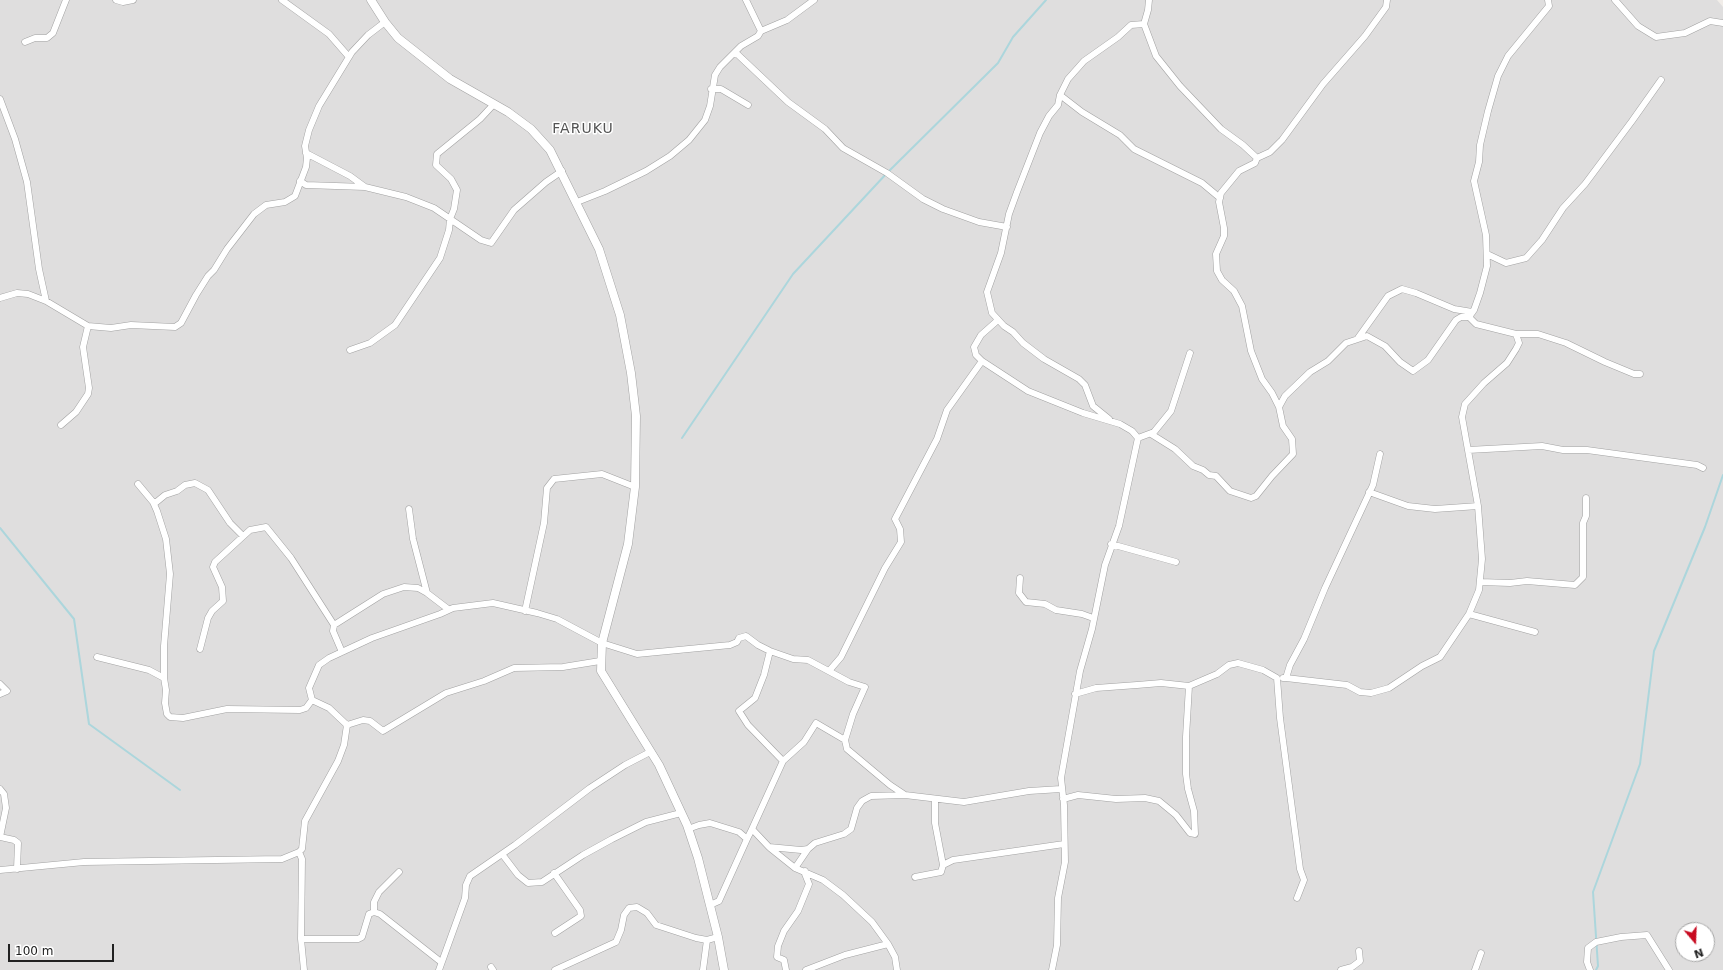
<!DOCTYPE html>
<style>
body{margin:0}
#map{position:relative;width:1723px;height:970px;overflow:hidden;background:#f1ede9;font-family:"DejaVu Sans",sans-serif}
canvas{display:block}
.north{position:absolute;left:1675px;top:922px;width:40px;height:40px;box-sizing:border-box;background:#fff;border:1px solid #a6a6a6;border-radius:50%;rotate:161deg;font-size:11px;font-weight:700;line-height:16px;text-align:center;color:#212121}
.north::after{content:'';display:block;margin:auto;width:14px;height:18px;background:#c80b21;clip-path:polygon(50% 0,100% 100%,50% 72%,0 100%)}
.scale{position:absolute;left:8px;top:944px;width:106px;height:18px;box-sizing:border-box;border:2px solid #212121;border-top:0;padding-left:5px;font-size:12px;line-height:14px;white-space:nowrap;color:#212121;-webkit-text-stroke:3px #fff;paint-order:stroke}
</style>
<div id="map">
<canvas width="1723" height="970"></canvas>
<div class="north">N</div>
<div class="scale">100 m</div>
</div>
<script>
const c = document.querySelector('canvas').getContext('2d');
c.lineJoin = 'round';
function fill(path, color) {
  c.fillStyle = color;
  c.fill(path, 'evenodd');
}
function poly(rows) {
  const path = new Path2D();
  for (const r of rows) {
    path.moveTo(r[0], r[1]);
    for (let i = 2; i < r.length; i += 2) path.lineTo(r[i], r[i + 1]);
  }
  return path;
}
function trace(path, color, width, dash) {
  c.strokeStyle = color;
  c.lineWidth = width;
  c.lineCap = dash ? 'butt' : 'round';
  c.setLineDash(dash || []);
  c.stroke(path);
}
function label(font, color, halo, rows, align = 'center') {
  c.font = font + ' "DejaVu Sans",sans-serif';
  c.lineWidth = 3;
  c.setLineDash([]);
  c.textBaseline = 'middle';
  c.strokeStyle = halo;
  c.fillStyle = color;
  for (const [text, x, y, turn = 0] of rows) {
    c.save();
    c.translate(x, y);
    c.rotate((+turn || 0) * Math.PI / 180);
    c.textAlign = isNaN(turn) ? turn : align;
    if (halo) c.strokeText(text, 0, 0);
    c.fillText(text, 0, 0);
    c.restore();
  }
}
fill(poly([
 [0,0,1717,0,1723,7,1723,970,0,970],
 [1683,930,1707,930,1707,954,1683,954]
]), '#dfdede');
trace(poly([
 [682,438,793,274,887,173,998,63,1013,37,1046,0],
 [0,528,74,619,89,724,180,790],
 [1596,970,1598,966,1593,892,1640,764,1654,651,1705,527,1723,475]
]), '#acd6dc', 2);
const minor = poly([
 [116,0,123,2,133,0],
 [282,0,329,34,349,57],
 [746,0,761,31],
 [1149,0,1148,10,1144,24,1156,56,1180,86,1221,129,1243,145,1257,158,1255,163,1239,171,1221,193,1219,202,1224,228,1224,236,1216,254,1217,271,1222,280,1234,291,1242,306,1251,351,1262,379,1272,393,1279,407],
 [1615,0,1638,26,1656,37,1685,33,1710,21,1723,23],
 [25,42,35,38,47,38,53,33,66,0],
 [735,52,788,102,825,129,843,148,887,173,923,199,943,209,979,222,1007,227],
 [711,89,721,89,748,105],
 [1060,95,1082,112,1120,135,1134,149,1202,183,1220,198],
 [0,99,15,139,27,182,39,269,46,301],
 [306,153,350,176,365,187],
 [1257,158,1270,152,1282,140,1323,84,1365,36,1386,7,1387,0],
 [300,181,306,185,365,187,406,197,434,208,481,240,491,243,514,210,546,182,562,171],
 [577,202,605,191,646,171,670,156,689,140,705,120,710,106,715,75,720,67,741,46,758,36,761,31,787,20,814,0],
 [1487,254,1506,263,1526,258,1542,240,1563,208,1585,184,1632,121,1661,80],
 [0,298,17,293,28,294,46,301,88,326,111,328,131,325,175,327,181,323,196,295,208,276,214,270,227,249,254,214,266,205,285,202,295,196,306,167,307,158,305,146,309,130,319,106,352,52,368,35,385,22],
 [1469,317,1476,324,1516,334,1538,334,1566,343,1605,362,1634,374,1640,374],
 [998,320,981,335,974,347,976,355,982,361,1028,391,1083,413,1120,424,1132,431,1138,438,1119,526,1105,565,1092,629,1080,671,1061,778,1064,805,1065,862,1058,898,1057,945,1052,970],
 [1358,338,1388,296,1402,289,1416,293,1454,309,1472,312],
 [350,350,370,343,395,325,440,258,449,230,450,219,454,209,457,190,451,179,436,165,437,154,480,119,494,104],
 [1109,419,1093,406,1085,385,1079,379,1044,359,1023,343,1013,332,1004,326,992,313,987,292,1001,253,1009,214,1017,192,1040,133,1049,116,1058,105,1060,95,1068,79,1084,61,1118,37,1131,25,1144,24],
 [61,425,76,412,88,394,89,388,83,347,88,326],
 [1151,434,1175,449,1193,466,1203,470,1209,475,1216,476,1230,491,1251,498,1256,496,1272,476,1293,454,1292,439,1283,426,1279,407,1285,396,1310,372,1328,361,1346,343,1367,336,1385,346,1400,362,1413,371,1428,360,1456,320,1461,317,1469,317,1474,310,1480,293,1487,266,1486,235,1474,181,1479,162,1480,145,1488,111,1498,76,1508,56,1549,6,1548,0],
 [1138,438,1154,432,1171,411,1190,353],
 [1468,450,1542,446,1563,450,1587,450,1697,465,1703,468],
 [138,484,153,502,157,511,166,539,170,574,164,646,164,678],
 [1369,492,1408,506,1435,509,1478,506,1462,417,1465,404,1484,383,1507,363,1516,349,1519,343,1516,334],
 [154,504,165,495,177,491,185,485,195,483,208,490,230,523,243,536],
 [409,509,413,539,427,593,448,609],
 [1111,544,1176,562],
 [1020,578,1019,593,1026,602,1045,604,1056,610,1082,614,1093,618],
 [1480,582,1510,583,1527,581,1575,585,1583,577,1583,523,1586,516,1586,498],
 [525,611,544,523,547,488,554,479,602,474,635,487],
 [1469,614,1535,632],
 [200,649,208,618,212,611,223,601,222,587,213,567,215,562,250,530,266,527,291,558,334,625],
 [342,652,333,631,334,625,383,594,404,587,418,588,427,593],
 [97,657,149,670,164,678,166,690,165,703,167,714,170,717,183,718,227,709,300,710,306,708,312,700],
 [829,671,841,657,885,568,901,542,900,529,895,519,937,439,947,410,982,361],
 [1283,678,1286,678,1290,665,1304,639,1325,588,1373,485,1380,454],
 [1286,678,1347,685,1360,692,1371,693,1389,688,1422,666,1440,657,1469,614,1479,590,1482,559,1478,506],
 [0,684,7,691,0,694],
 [1075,694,1096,688,1137,685,1161,683,1189,686,1217,674,1229,665,1238,663,1263,670,1277,678,1280,718,1300,869,1304,880,1297,898],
 [347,725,363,720,370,721,383,731,446,693,484,681,514,668,563,667,600,661],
 [845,740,847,749,890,785,905,795],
 [0,789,4,794,6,808,0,837,14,840,18,843,17,869],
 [935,799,935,823,943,865],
 [1063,799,1078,795,1116,799,1145,798,1159,801,1176,815,1190,833,1195,834,1194,811,1188,789,1186,774,1186,737,1189,686],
 [688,829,699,825,710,823,739,832,747,839,752,829,769,847,801,850,808,849,815,843,844,834,851,829,857,808,862,801,871,796,905,795,964,802,1029,791,1061,789],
 [752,829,783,761,748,725,739,711,755,698,764,675,770,651],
 [770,848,795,868],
 [299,852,302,859,301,939,304,970],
 [502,854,518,875,528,883,542,882,583,855,612,839,646,822,681,813],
 [0,870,84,862,282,859,299,852,302,849,305,821,338,761,344,745,347,725,329,708,312,700,309,688,319,665,329,658,372,638,440,614,453,608,493,603,537,613,557,619,602,643,637,654,730,645,737,642,739,638,746,636,758,645,770,651,793,659,808,660,849,682,865,687,853,714,845,740,816,723,804,742,783,761],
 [554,873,580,910,581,916,555,933],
 [915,877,941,872,943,865,953,860,1064,844],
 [710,905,719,901,747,839],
 [374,912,374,902,379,892,399,872],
 [301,939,358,939,362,937,369,914,374,912,380,914,441,962],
 [888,944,895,957,897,970],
 [491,967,493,970],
 [439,970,465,898,466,885,470,876,515,845,590,788,625,765,650,752],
 [555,970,616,942,621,930,624,915,629,908,637,907,647,913,656,925,696,938,707,940,718,937],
 [703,970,707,940],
 [786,970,784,960,777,957,778,946,784,931,798,911,809,884,805,874,805,871],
 [806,970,845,955,888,944,872,922,843,895,823,880,795,868,808,849],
 [1341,970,1352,967,1360,961,1359,951],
 [1475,970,1481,953],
 [1590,970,1587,962,1588,948,1596,942,1621,937,1647,935,1669,970]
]);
const tertiary = poly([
 [371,0,385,22,398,38,450,79,508,112,531,129,550,150,599,249,620,315,631,373,636,416,635,487,628,544,602,643,601,671,659,765,687,825,698,858,718,937,724,970]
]);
trace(minor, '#a2a2a2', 7);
trace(tertiary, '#a2a2a2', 9);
trace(minor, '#fff', 6);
trace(tertiary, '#fff', 8);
c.letterSpacing = '1px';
label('14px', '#545454', '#fff', [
 ["FARUKU",583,129]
]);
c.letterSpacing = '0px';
</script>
